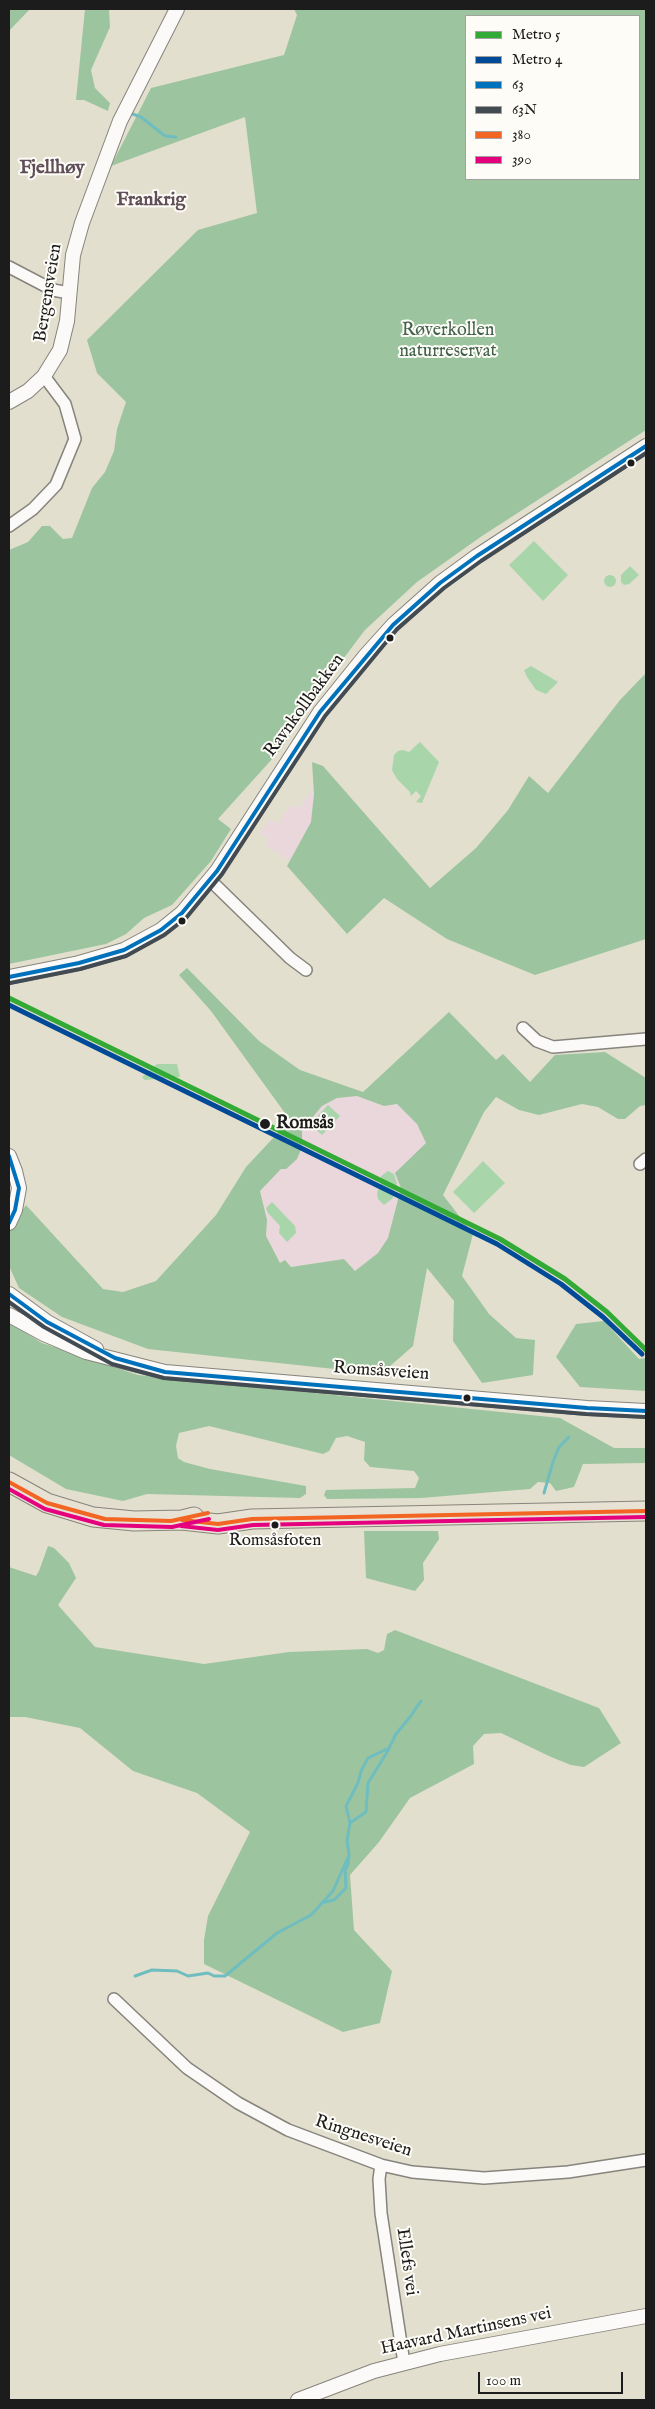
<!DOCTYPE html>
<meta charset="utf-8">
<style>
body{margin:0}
#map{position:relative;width:655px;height:2409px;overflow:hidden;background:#e3dfce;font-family:"IM FELL English",serif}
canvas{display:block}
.frame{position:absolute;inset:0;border:10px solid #1c1c1c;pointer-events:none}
.legend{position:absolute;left:465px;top:15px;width:175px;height:165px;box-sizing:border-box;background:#fdfcf7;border:1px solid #a3a29f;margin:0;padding:6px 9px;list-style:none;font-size:15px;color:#1c1c1c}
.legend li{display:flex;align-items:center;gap:10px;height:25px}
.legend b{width:25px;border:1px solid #a3a29f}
.scale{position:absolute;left:478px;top:2372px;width:145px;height:22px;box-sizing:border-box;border:2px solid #1c1c1c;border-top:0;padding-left:6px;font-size:15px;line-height:18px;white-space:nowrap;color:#1c1c1c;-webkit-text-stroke:4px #fdfcf7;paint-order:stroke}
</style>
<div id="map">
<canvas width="655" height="2409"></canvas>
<div class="frame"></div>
<ul class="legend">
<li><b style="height:6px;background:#32aa35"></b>Metro 5</li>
<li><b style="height:6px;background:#004a98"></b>Metro 4</li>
<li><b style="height:6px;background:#0072bc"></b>63</li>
<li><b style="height:6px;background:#424a52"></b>63N</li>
<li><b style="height:6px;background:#f26522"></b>380</li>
<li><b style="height:6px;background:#e5007d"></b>390</li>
</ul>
<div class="scale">100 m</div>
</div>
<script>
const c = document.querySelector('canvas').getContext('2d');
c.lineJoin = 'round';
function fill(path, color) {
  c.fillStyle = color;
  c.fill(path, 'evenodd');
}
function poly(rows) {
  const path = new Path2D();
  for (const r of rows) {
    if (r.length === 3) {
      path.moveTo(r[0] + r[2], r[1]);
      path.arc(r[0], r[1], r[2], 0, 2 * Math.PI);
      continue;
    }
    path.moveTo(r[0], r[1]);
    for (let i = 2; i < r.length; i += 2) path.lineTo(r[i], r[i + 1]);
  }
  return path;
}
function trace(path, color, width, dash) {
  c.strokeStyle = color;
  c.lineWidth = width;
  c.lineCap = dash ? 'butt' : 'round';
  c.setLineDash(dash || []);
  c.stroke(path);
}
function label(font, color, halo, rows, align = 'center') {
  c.font = font + ' "IM FELL English",serif';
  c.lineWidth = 4;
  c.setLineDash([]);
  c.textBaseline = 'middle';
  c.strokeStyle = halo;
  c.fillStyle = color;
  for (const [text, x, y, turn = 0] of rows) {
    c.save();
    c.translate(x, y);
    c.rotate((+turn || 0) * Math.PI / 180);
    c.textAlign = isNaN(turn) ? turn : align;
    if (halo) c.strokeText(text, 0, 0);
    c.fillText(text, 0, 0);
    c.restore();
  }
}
fill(poly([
 [322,777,301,868,265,845,269,839,260,833,270,819,278,824,291,805,299,808],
 [357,1096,384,1106,397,1104,417,1124,426,1143,396,1173,401,1188,388,1238,378,1253,355,1271,344,1259,291,1267,285,1260,280,1263,266,1236,267,1220,260,1191,281,1168,298,1156,302,1147,302,1130,322,1106,337,1098]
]), '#e9d7dc');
fill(poly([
 [534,541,568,575,543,601,509,565],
 [630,566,639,575,629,584,624,585,621,582,621,575],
 [610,581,6],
 [531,666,558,682,546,694,536,690,527,677,524,670],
 [420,742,439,762,422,803,416,802,421,796,416,791,411,796,410,792,397,779,392,770,394,755,398,751,403,750,409,752],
 [157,1064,177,1064,180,1077,145,1080,142,1077],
 [328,1105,340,1116,322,1135,310,1124],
 [483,1161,505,1183,474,1213,453,1192],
 [388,1171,394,1174,397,1184,394,1188,393,1198,384,1205,378,1199,377,1193,381,1183,381,1176],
 [272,1202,295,1226,296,1233,287,1242,279,1233,280,1226,268,1213,266,1208]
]), '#a9d5ab');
fill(poly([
 [9,9,30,9,9,31],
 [85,9,109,9,110,27,91,70,95,88,110,103,108,111,84,100,76,100],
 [294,9,646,9,646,430,482,536,417,582,365,630,309,704,282,748,218,819,231,829,211,861,172,905,144,918,126,934,106,944,9,964,9,550,28,542,42,526,50,526,63,539,72,538,92,488,105,472,114,451,117,429,126,402,97,373,87,340,198,230,257,213,245,117,111,166,151,88,284,55,297,15],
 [639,16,639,179,466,179,466,16],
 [646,673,646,939,535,975,447,939,384,898,347,934,287,866,311,822,314,794,312,762,323,766,430,888,476,848,508,810,529,776,548,793,620,700],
 [187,968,259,1041,300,1070,363,1092,449,1012,496,1060,503,1054,530,1082,555,1055,605,1052,646,1078,646,1105,640,1106,625,1119,618,1119,598,1107,582,1104,539,1115,519,1110,496,1097,484,1112,443,1195,473,1234,462,1276,489,1314,516,1338,535,1340,533,1375,482,1383,453,1341,454,1301,427,1268,413,1346,381,1374,148,1349,62,1317,19,1288,9,1266,9,1230,26,1205,103,1289,123,1292,156,1281,216,1215,246,1167,290,1120,211,1011,179,975],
 [357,1096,384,1106,397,1104,417,1124,426,1143,395,1173,401,1188,388,1238,378,1253,355,1271,344,1259,291,1267,285,1260,280,1263,266,1236,267,1220,260,1191,281,1169,286,1169,297,1159,302,1147,302,1130,322,1106,337,1098],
 [604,1321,639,1359,646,1358,646,1391,580,1387,556,1357,576,1324],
 [9,1323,42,1343,138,1375,560,1418,614,1448,646,1448,646,1463,583,1464,574,1487,556,1491,550,1483,538,1482,530,1489,421,1498,327,1499,324,1495,326,1490,415,1488,419,1478,414,1471,370,1467,364,1460,365,1442,347,1436,336,1438,329,1451,323,1454,209,1426,179,1433,176,1446,178,1458,184,1462,210,1469,306,1486,306,1494,300,1498,147,1494,123,1501,66,1489,9,1455],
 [364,1531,438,1531,439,1539,423,1563,424,1580,415,1591,366,1578],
 [48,1546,54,1548,69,1563,76,1578,58,1605,95,1647,204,1664,289,1652,367,1649,378,1653,384,1650,387,1634,395,1630,599,1708,621,1743,584,1767,571,1765,551,1757,501,1733,484,1734,473,1746,474,1764,410,1798,379,1842,350,1875,354,1930,392,1971,380,2023,343,2032,204,1964,204,1940,208,1916,250,1832,197,1793,133,1771,80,1728,25,1717,9,1717,9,1567,36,1576,39,1571]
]), '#9cc59f');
trace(poly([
 [130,113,141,117,165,136,176,137],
 [544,1493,553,1462,559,1447,569,1437],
 [350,1823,366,1812,368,1783,389,1749],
 [321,1903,334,1900,346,1888,345,1870,348,1865,349,1856],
 [135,1976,152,1970,177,1971,188,1976,208,1973,214,1976,225,1976,277,1933,311,1915,333,1891,349,1855,347,1840,350,1823,346,1806,358,1783,361,1771,368,1758,389,1748,396,1734,410,1717,421,1701]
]), '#70bdbf', 3);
const minor = poly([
 [9,267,53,290,69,293],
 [9,526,33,509,56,485,75,439,65,404,44,376],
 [210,880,290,958,306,970],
 [523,1028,537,1041,553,1047,646,1039],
 [640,1164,646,1159],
 [114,1999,187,2068,238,2103,288,2130,381,2165,412,2172,484,2178,568,2172,646,2160],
 [381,2165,379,2179,381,2213,404,2363]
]);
const tertiary = poly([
 [9,402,28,391,44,376,60,350,67,321,73,255,82,223,120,121,177,9],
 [9,977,79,963,124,950,161,930,182,913,217,871,320,712,366,655,393,625,440,583,477,556,646,446],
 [9,1156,15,1171,19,1188,15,1210,9,1223],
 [9,1294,47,1322,96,1349],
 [9,1315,44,1334,86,1352,165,1372,587,1408,646,1411],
 [298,2400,374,2371,440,2354,646,2316]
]);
const trunk = poly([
 [9,1482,47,1503,93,1517,134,1521,182,1520,194,1517],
 [182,1520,218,1524,252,1519,646,1511]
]);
trace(minor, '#86847c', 14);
trace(tertiary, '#86847c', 16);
trace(trunk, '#86847c', 21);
trace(minor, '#fbfaf8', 11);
trace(tertiary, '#fbfaf8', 14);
trace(trunk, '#e8e2d4', 19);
trace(poly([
 [9,977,79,963,124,950,161,930,182,913,217,871,320,712,393,625,440,583,477,556,646,446],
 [9,1156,19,1188,15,1210,9,1223],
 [9,1294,47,1322,115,1358,165,1372,587,1408,646,1411]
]), '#0072bc', 4);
trace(poly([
 [10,983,80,969,126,956,164,935,186,918,222,874,325,716,397,629,444,588,481,561,646,453],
 [9,1302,44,1327,112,1364,164,1378,586,1414,646,1417]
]), '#424a52', 4);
trace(poly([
 [9,1482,47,1503,105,1519,171,1521,208,1513],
 [182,1520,218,1524,252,1519,646,1511]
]), '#f26522', 4);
trace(poly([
 [9,1489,45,1509,104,1525,172,1527,209,1519],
 [181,1526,218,1530,253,1525,646,1517]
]), '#e5007d', 4);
trace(poly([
 [9,998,500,1239,565,1279,607,1312,646,1350]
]), '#32aa35', 5);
trace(poly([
 [9,1005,497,1244,561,1284,603,1317,642,1354]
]), '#004a98', 5);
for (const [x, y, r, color] of [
 [631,463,4.5,"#1c1c1c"],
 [390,638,4.5,"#1c1c1c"],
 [182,921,4.5,"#1c1c1c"],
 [265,1124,6,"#1c1c1c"],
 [467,1398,4.5,"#1c1c1c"],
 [275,1525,4.5,"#1c1c1c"]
]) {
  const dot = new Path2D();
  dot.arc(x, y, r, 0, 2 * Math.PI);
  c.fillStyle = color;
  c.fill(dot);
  trace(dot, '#fdfcf7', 2);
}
label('17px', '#1c1c1c', '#fdfcf7', [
 ["Romsåsfoten",275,1542]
]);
label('18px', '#1c1c1c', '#fdfcf7', [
 ["Bergensveien",49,293,-81],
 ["Ravnkollbakken",305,706,-54],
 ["Romsåsveien",381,1372,4],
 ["Ringnesveien",363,2137,18],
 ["Ellefs vei",406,2262,82],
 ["Haavard Martinsens vei",466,2332,-12]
]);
label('18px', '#41624a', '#fdfcf7', [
 ["Røverkollen",448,331],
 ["naturreservat",448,352]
]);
label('bold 18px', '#1c1c1c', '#fdfcf7', [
 ["Romsås",276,1124]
], 'left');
label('bold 19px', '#604f58', '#fdfcf7', [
 ["Fjellhøy",52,169],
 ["Frankrig",151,201]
]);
</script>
